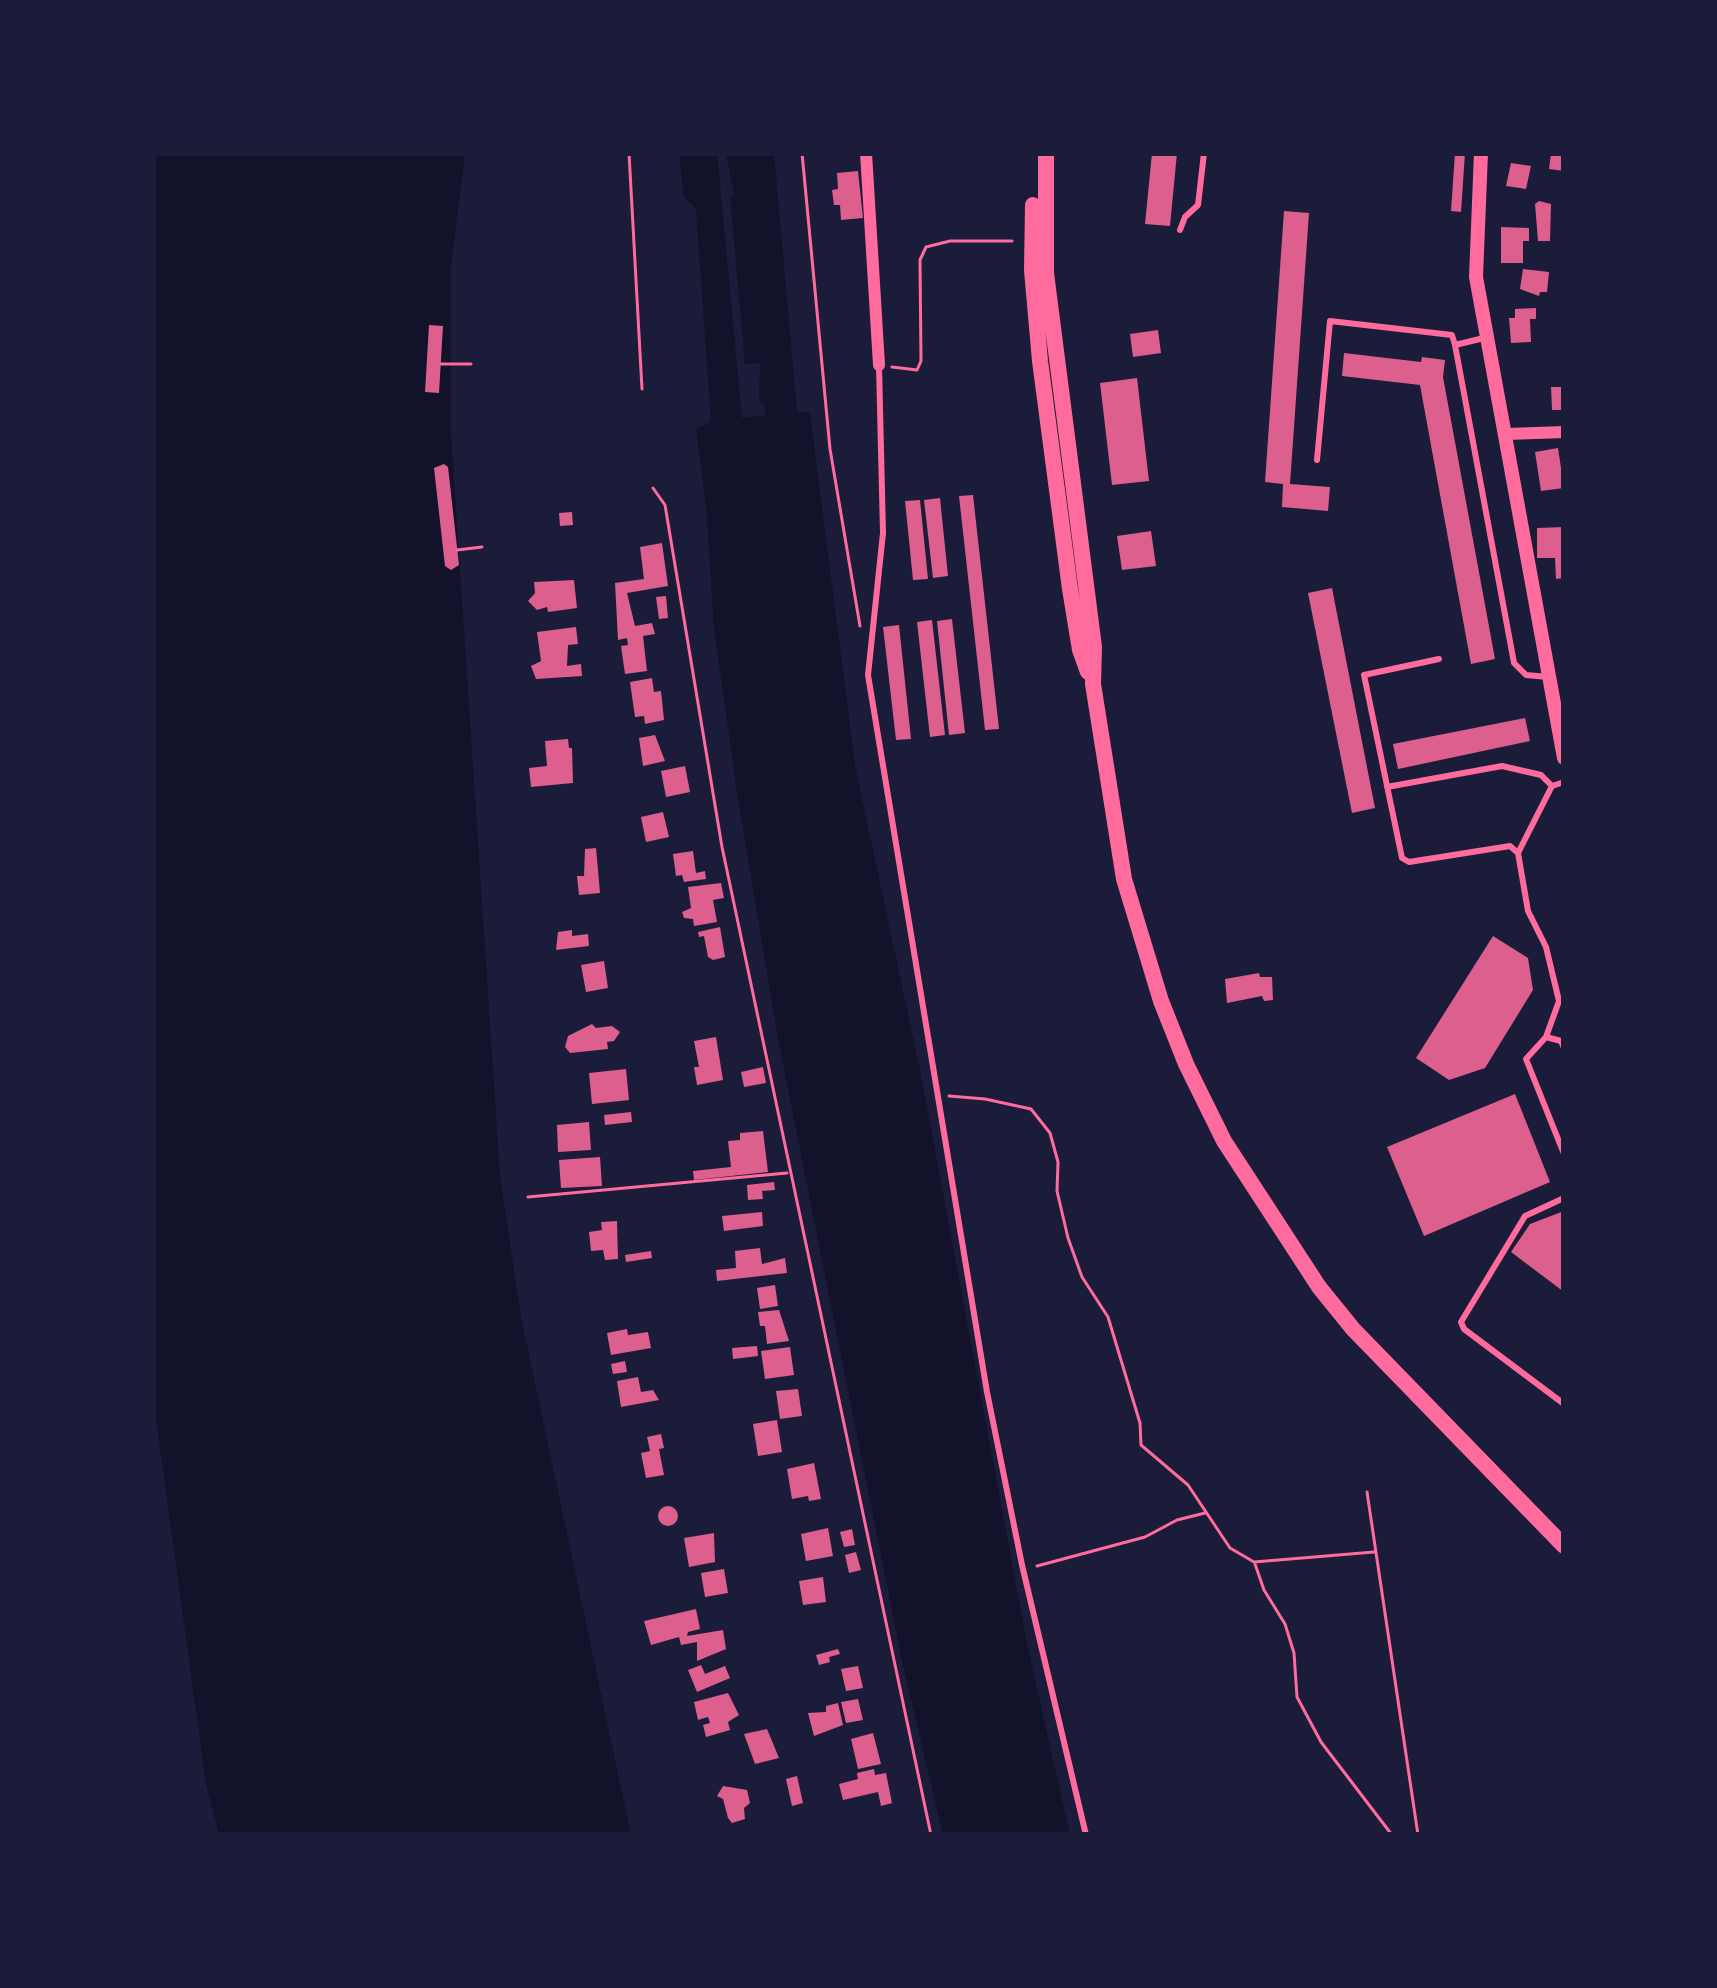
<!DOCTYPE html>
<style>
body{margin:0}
#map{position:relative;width:1717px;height:1988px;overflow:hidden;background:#1b1b3a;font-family:Ubuntu,sans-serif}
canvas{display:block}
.frame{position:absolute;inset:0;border:156px solid #1b1b3a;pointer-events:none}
</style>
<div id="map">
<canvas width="1717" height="1988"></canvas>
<div class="frame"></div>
</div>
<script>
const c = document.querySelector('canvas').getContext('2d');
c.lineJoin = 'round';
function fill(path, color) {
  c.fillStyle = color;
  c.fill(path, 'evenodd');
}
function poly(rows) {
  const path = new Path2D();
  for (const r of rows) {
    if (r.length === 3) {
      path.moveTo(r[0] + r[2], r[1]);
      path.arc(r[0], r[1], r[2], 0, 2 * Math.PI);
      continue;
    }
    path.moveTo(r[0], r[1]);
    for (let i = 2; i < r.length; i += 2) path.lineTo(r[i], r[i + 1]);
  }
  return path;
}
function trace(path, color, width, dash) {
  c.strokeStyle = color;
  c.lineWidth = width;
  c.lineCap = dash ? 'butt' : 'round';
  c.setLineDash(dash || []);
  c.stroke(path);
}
fill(poly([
 [153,153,465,153,451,264,451,434,500,1176,521,1317,631,1835,219,1835,206,1784,153,1397],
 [679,153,717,153,742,418,765,415,764,403,759,403,760,363,745,364,730,196,734,195,726,153,774,153,797,412,810,412,855,766,921,1075,1027,1644,1070,1835,943,1835,903,1665,778,1039,738,799,714,628,706,505,696,429,711,422,696,209,684,197]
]), '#12122b');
fill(poly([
 [1152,153,1177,153,1170,226,1145,224],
 [1455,153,1465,153,1461,212,1451,211],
 [1551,153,1564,153,1564,171,1549,169],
 [1511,163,1531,166,1526,189,1506,186],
 [858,171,863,218,841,220,840,205,834,205,832,190,838,189,837,173],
 [1539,201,1551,204,1550,241,1538,241,1535,204],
 [1284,211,1309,213,1290,484,1330,487,1328,511,1282,507,1283,484,1265,482],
 [1501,227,1529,228,1529,241,1523,241,1523,263,1501,263],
 [1523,269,1549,272,1547,292,1540,292,1539,296,1520,289],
 [1536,308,1536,319,1530,319,1531,342,1511,343,1509,318,1515,318,1515,309],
 [429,325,443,326,439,393,425,392],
 [1158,330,1161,353,1133,357,1130,334],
 [1344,353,1421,362,1422,357,1445,360,1443,377,1495,659,1471,664,1420,385,1342,376],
 [1137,378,1149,481,1112,485,1100,383],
 [1551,387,1564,387,1564,410,1552,410],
 [1558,448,1564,488,1541,491,1535,452],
 [444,464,448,467,459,565,451,570,445,566,434,468],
 [973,495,999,729,985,730,959,496],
 [940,498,948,576,933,578,924,500],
 [920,500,928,579,913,580,905,501],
 [572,512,573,525,560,526,559,513],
 [1564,527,1564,578,1556,579,1555,558,1537,558,1537,528],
 [1151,531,1156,566,1122,570,1117,536],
 [662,543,668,586,627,593,635,626,652,623,655,634,643,636,647,671,625,674,621,646,628,645,627,638,618,640,615,583,644,579,640,547],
 [574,580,577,608,548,612,547,607,537,610,528,601,535,593,534,582],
 [1332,588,1375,808,1352,813,1308,593],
 [666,596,668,618,659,619,656,597],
 [952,619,965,733,949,735,937,621],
 [932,620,945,735,930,737,917,622],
 [899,625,911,739,896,740,883,627],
 [576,627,578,644,568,645,567,666,581,664,582,676,536,679,531,666,541,661,537,632],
 [652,678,654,692,661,691,664,720,645,724,644,716,635,717,630,682],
 [1525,718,1530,741,1398,769,1393,744],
 [655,735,665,761,643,766,639,738],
 [568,739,569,748,572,748,573,783,531,787,529,768,547,766,545,741],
 [685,766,690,792,666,797,661,771],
 [663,812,669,837,646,842,641,817],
 [596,848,600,893,579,895,577,876,584,876,585,849],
 [693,851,696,873,705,871,706,879,684,882,682,875,676,876,673,854],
 [721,883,724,898,713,900,717,922,694,926,693,919,684,918,682,912,691,908,688,887],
 [720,927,725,957,713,960,708,957,704,936,699,937,698,932],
 [572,930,572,936,588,934,589,946,556,950,558,932],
 [1493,936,1528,958,1533,990,1485,1068,1449,1080,1416,1058],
 [604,961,608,988,586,992,581,965],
 [1259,973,1260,977,1272,977,1273,1000,1264,1001,1262,996,1227,1003,1225,979],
 [592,1024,596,1028,612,1026,620,1032,614,1041,607,1042,608,1049,570,1053,565,1047,568,1036],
 [716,1037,723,1080,697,1085,694,1067,699,1067,694,1041],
 [763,1067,766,1083,744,1087,741,1072],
 [626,1069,629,1100,592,1104,589,1073],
 [1515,1094,1550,1182,1424,1236,1387,1147],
 [631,1112,632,1122,605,1125,604,1115],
 [589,1122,591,1150,558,1152,557,1125],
 [763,1131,768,1172,694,1180,693,1171,731,1167,728,1141,740,1140,740,1133],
 [600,1157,602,1186,561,1188,559,1160],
 [774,1182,775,1190,762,1191,763,1199,748,1200,747,1185],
 [1564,1211,1564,1292,1511,1252,1530,1224],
 [762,1212,763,1226,724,1231,722,1216],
 [617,1221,618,1259,605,1260,603,1250,591,1251,589,1232,602,1230,601,1222],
 [760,1248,762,1264,785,1258,787,1273,717,1281,716,1270,736,1268,735,1251],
 [651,1251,652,1258,626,1262,625,1255],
 [775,1285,778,1306,760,1309,757,1288],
 [779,1310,789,1341,767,1344,765,1326,760,1326,758,1312],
 [627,1329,628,1335,648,1332,651,1348,611,1355,607,1333],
 [757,1346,758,1356,733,1359,732,1348],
 [790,1347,794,1375,765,1379,761,1351],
 [625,1361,627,1372,613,1374,611,1364],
 [638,1377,641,1392,653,1390,659,1400,621,1407,617,1381],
 [798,1389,802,1416,780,1419,776,1391],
 [777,1420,782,1452,758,1456,753,1424],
 [661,1434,664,1448,659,1449,664,1475,646,1478,641,1453,650,1451,647,1437],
 [814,1463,821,1499,809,1501,808,1496,792,1499,787,1469],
 [668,1516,10],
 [828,1528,833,1556,806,1561,801,1534],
 [852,1529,855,1545,844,1547,840,1532],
 [714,1533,715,1562,689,1567,684,1538],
 [856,1552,861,1570,849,1573,845,1555],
 [724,1569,728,1593,705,1597,701,1573],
 [823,1577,826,1602,803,1605,799,1581],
 [696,1609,700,1629,688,1632,687,1636,723,1630,726,1649,697,1661,697,1642,681,1645,679,1637,651,1645,644,1621],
 [838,1649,840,1654,829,1657,830,1662,819,1665,816,1655],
 [701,1665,705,1674,725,1666,730,1678,697,1692,688,1670],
 [858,1666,863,1688,846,1691,841,1669],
 [728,1693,739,1715,728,1722,730,1730,706,1737,703,1725,710,1723,708,1717,698,1720,694,1702],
 [858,1699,863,1720,846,1723,841,1702],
 [838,1703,843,1725,814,1736,808,1713,826,1712,826,1706],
 [767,1729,779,1758,755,1764,744,1734],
 [873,1733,881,1764,858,1769,851,1739],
 [874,1769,875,1775,886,1773,892,1803,881,1806,878,1792,843,1800,839,1784,858,1779,857,1773],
 [797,1776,803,1803,792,1806,786,1779],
 [723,1786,747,1790,750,1803,744,1808,745,1819,732,1823,728,1818,723,1799,717,1796]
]), '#dd5f8e');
trace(poly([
 [629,153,642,389],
 [802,153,830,449,860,626],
 [441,364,471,364],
 [892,367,917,370,921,361,920,260,926,247,950,241,1012,241],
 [653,488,665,505,722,847,931,1835],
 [457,550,482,547],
 [949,1096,985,1099,1031,1109,1050,1133,1058,1162,1057,1191,1068,1238,1082,1277,1108,1317,1140,1423,1141,1445,1188,1485,1230,1548,1254,1562,1374,1552],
 [528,1197,787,1173],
 [1367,1492,1418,1835],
 [1255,1564,1264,1590,1285,1624,1294,1653,1297,1697,1321,1742,1392,1835],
 [1037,1566,1145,1537,1177,1520,1205,1513]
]), '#ff6b9d', 3);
trace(poly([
 [1180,230,1185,217,1198,205,1204,153],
 [1455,345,1514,663,1526,675,1548,677],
 [879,366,883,533,868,675,987,1392,1022,1565,1086,1835],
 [1317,460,1330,321,1452,335,1455,345,1484,338],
 [1439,659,1364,675,1402,858,1409,862,1510,846,1518,853],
 [1564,782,1552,786,1518,853,1528,911,1546,947,1559,1001,1546,1037,1526,1059,1564,1154],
 [1387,787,1502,766,1541,775,1552,786],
 [1546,1037,1561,1041,1564,1048],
 [1564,1198,1525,1216,1461,1322,1464,1329,1564,1404]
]), '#ff6b9d', 6);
trace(poly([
 [866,153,879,365],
 [1507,434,1564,432]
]), '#ff6b9d', 12);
trace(poly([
 [1481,153,1476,277,1564,758]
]), '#ff6b9d', 14);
trace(poly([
 [1046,153,1046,273,1094,647,1093,684,1124,879,1161,1001,1186,1064,1224,1141,1319,1287,1353,1329,1564,1546],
 [1033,205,1032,270,1040,361,1070,589,1080,650,1088,672]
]), '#ff6b9d', 16);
</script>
